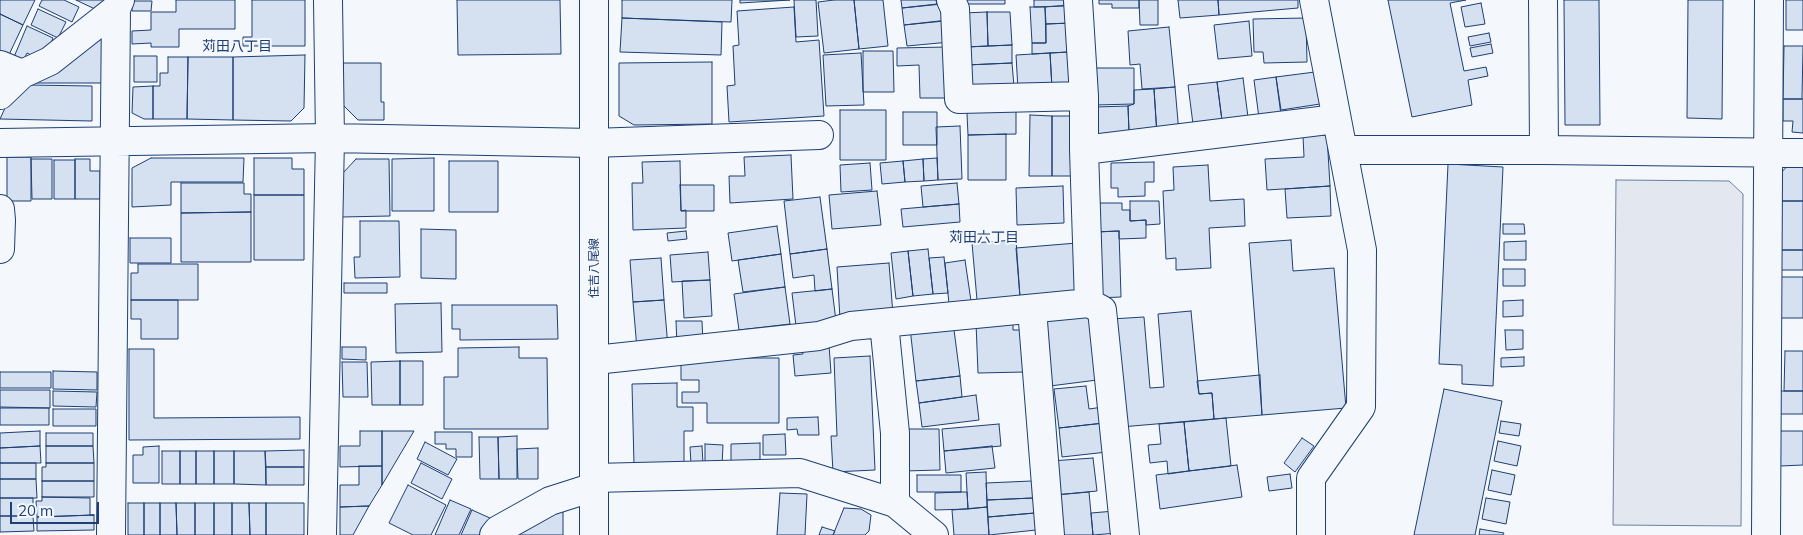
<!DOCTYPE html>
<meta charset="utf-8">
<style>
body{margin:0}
#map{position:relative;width:1803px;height:535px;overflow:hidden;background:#f4f7fb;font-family:Mulish,sans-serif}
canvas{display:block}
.scale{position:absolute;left:10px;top:502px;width:89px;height:22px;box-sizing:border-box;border:2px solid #1d3f73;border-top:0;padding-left:6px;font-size:15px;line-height:18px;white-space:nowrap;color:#1d3f73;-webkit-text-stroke:4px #f4f7fb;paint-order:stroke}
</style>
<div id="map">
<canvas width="1803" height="535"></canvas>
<div class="scale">20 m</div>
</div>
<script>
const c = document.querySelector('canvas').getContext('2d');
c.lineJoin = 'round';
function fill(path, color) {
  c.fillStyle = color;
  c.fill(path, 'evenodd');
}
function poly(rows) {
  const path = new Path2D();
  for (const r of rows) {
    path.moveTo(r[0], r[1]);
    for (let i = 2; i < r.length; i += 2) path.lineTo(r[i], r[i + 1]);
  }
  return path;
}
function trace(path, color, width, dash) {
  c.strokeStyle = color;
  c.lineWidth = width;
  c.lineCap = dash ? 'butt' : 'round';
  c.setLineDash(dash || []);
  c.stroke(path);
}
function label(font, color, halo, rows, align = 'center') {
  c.font = font + ' Mulish,"Noto Sans JP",sans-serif';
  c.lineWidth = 4;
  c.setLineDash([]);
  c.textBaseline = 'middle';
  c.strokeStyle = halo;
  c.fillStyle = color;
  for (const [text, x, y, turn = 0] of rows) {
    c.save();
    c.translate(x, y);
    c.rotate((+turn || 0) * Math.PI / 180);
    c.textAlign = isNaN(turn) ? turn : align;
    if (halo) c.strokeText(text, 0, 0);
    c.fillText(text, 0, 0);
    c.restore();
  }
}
const parking = poly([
 [1616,180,1729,181,1743,194,1741,526,1613,525,1616,180]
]);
fill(parking, '#e3e8f0');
trace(parking, '#687fa3', 1);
const building = poly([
 [0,0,35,0,23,25,0,14,0,0],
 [42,0,64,0,79,7,72,22,39,6,42,0],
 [76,0,106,0,97,10,76,0],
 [176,0,235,0,235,29,179,29,179,47,151,47,151,43,132,44,132,31,151,30,151,12,176,12,176,0],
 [252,0,305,0,305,46,243,46,243,37,252,37,252,0],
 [457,0,560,0,561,54,458,55,457,0],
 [622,0,732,0,731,22,622,18,622,0],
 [740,0,790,0,740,3,740,0],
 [794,0,816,0,818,36,796,37,794,0],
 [834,0,854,0,859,49,824,53,818,2,834,0],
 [854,0,883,0,888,46,859,49,854,0],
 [901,0,936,0,937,4,902,8,901,0],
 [959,0,1005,0,1005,4,959,4,959,0],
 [1034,0,1064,0,1064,6,1034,7,1034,0],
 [1099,0,1139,0,1139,8,1112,8,1112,4,1099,4,1099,0],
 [1139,0,1158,0,1158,25,1140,25,1139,0],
 [1178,0,1218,0,1219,15,1180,18,1178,0],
 [1218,0,1298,0,1298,8,1219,15,1218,0],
 [1388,0,1466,0,1450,3,1464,71,1486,67,1488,76,1468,80,1472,105,1412,117,1388,0],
 [1564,0,1599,0,1600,125,1565,125,1564,0],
 [1688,0,1723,0,1722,119,1687,118,1688,0],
 [1786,0,1803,0,1803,30,1786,30,1786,0],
 [132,1,152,1,151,11,132,11,132,1],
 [1481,3,1485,24,1465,27,1461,7,1481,3],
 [942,4,944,21,904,25,902,8,942,4],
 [1070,5,1071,23,1046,24,1045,7,1070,5],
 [794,7,796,42,819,40,824,116,729,122,727,86,735,85,733,46,739,45,737,11,794,7],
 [1030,7,1045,7,1046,43,1032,43,1030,7],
 [38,9,66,22,58,38,31,25,38,9],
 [987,12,988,46,966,47,964,13,987,12],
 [987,12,1010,12,1012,45,988,46,987,12],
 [0,14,23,25,7,59,0,56,0,14],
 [622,18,722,22,721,55,620,52,622,18],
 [1306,18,1307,62,1264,63,1263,52,1254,52,1253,19,1306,18],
 [948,20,950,42,907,46,904,25,948,20],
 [1249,21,1252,56,1218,59,1214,25,1249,21],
 [1071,23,1068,52,1032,54,1032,43,1046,43,1046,24,1071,23],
 [27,26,53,38,47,53,40,50,38,55,33,56,27,53,23,61,14,57,27,26],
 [1169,27,1175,87,1142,89,1140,64,1130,65,1128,31,1169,27],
 [104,29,104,83,32,83,104,29],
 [1489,33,1491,42,1470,46,1468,37,1489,33],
 [1491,44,1493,53,1472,57,1470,48,1491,44],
 [1012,45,1012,63,966,65,966,47,1012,45],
 [1784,46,1803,46,1802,99,1783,99,1784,46],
 [947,47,949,98,920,98,919,65,897,66,897,48,947,47],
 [863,51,893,51,894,92,863,92,863,51],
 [1068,52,1070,87,1052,88,1050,53,1068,52],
 [861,53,864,105,826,106,823,55,861,53],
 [1050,53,1052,88,1018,90,1016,55,1050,53],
 [305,55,304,108,291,121,233,120,233,57,305,55],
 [134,56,157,56,157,82,134,82,134,56],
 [168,57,188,57,187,119,153,119,153,86,160,86,160,73,168,73,168,57],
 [188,57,233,57,233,120,187,119,188,57],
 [712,62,712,124,634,125,619,116,619,63,712,62],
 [343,63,381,63,381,102,384,102,384,120,358,120,343,105,343,63],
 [1012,63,1014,86,967,93,966,65,1012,63],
 [1095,68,1134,68,1134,104,1095,105,1095,68],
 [1315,72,1320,104,1281,110,1276,77,1315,72],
 [1276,77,1281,115,1259,118,1254,80,1276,77],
 [1243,78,1249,125,1223,128,1217,82,1243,78],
 [1217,82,1223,128,1194,132,1188,85,1217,82],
 [28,85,92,86,92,121,0,119,10,97,28,85],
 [153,86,153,119,144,119,132,113,133,87,153,86],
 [1175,87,1179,133,1157,135,1154,89,1175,87],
 [1154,89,1157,135,1129,132,1128,106,1134,104,1134,90,1154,89],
 [1783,99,1803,99,1803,133,1792,132,1793,121,1783,121,1783,99],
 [1128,106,1129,132,1097,141,1095,107,1128,106],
 [973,108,1016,108,1016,134,968,135,967,114,973,108],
 [840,110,886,110,886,160,840,160,840,110],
 [903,112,937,112,937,145,903,145,903,112],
 [1030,115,1052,116,1052,176,1029,176,1030,115],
 [1052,116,1073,116,1073,176,1052,176,1052,116],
 [960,126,962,179,938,180,936,127,960,126],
 [1006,134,1006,180,968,180,968,135,1006,134],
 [1327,135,1330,186,1267,190,1265,159,1304,157,1303,136,1327,135],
 [791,155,793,199,730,203,729,176,745,176,744,157,791,155],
 [7,157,31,157,31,201,7,201,7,157],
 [151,158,244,158,243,182,171,182,171,205,132,207,132,168,151,158],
 [254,158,292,158,292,169,304,169,304,195,254,195,254,158],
 [434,158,434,211,392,211,392,159,434,158],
 [937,158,938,180,924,181,923,159,937,158],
 [31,159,52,159,52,199,32,199,31,159],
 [75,159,90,159,90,171,100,171,100,199,75,199,75,159],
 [356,159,389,159,390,216,341,217,342,174,356,159],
 [923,159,924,181,905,182,903,161,923,159],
 [54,160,75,160,75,199,54,199,54,160],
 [449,161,498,161,498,212,449,212,449,161],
 [680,161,681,211,686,210,686,228,633,230,632,183,643,183,642,162,680,161],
 [903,161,905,182,882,184,880,163,903,161],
 [1792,161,1803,161,1803,201,1779,201,1779,175,1792,161],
 [1154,162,1154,182,1145,182,1145,196,1118,197,1118,188,1111,188,1111,163,1154,162],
 [870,163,872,190,841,192,840,165,870,163],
 [1448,164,1503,167,1493,386,1462,384,1462,365,1439,364,1448,164],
 [1208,165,1210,201,1244,199,1245,226,1209,228,1211,268,1176,270,1176,258,1166,259,1163,191,1174,190,1173,167,1208,165],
 [181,183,244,183,244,194,251,194,251,212,181,213,181,183],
 [957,183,959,204,923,207,921,186,957,183],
 [680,185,714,185,714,211,681,211,680,185],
 [1063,186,1064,223,1017,225,1016,188,1063,186],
 [1330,186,1331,216,1287,218,1285,189,1330,186],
 [877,191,881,225,832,229,829,195,877,191],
 [254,195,304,195,304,260,254,260,254,195],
 [820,197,827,249,790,254,784,201,820,197],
 [1130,201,1159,201,1160,224,1146,225,1146,220,1130,221,1130,201],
 [1779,201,1803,201,1803,250,1780,250,1779,201],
 [1094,203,1122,203,1122,210,1130,210,1130,221,1146,220,1146,238,1119,239,1119,231,1095,232,1094,203],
 [959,204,960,222,903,227,901,209,959,204],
 [251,212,251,262,181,262,181,213,251,212],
 [360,221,399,221,400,277,355,278,354,257,360,257,360,221],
 [1503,224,1524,224,1525,234,1503,234,1503,224],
 [777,226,781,254,732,261,728,233,777,226],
 [421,229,456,230,456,279,421,278,421,229],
 [686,231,687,239,668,241,667,233,686,231],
 [1119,231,1121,297,1097,298,1095,232,1119,231],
 [130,238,171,238,171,263,130,263,130,238],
 [1016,240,1020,297,977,300,972,243,1016,240],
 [1291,240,1293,271,1334,268,1346,408,1262,415,1249,243,1291,240],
 [1526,241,1526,260,1504,260,1504,242,1526,241],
 [1077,243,1081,292,1020,297,1016,248,1077,243],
 [827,249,832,289,815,291,814,275,793,278,790,254,827,249],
 [928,249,933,294,913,296,908,251,928,249],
 [1780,250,1803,250,1803,270,1780,270,1780,250],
 [908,251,913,296,896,299,891,253,908,251],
 [708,252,710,280,672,282,670,255,708,252],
 [781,254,785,287,743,292,738,260,781,254],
 [944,257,948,293,933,294,929,258,944,257],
 [661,258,664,300,633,302,630,260,661,258],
 [965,260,971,301,949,304,945,263,965,260],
 [889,263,893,315,840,319,837,267,889,263],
 [138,264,198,264,198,300,131,300,131,273,138,273,138,264],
 [1503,269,1525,269,1525,286,1503,286,1503,269],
 [1779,277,1803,277,1803,318,1779,318,1779,277],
 [710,280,712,316,684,318,682,281,710,280],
 [344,283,387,283,387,293,344,293,344,283],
 [785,287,790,324,739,330,734,294,785,287],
 [832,289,836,321,796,326,792,293,832,289],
 [131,300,178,300,178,339,141,339,141,319,131,319,131,300],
 [664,300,668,347,637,349,633,302,664,300],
 [1523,300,1523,316,1503,317,1503,301,1523,300],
 [441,303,442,352,396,353,395,304,441,303],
 [452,305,557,305,558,339,460,340,460,329,452,329,452,305],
 [1080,311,1090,318,1097,380,1050,386,1042,315,1080,311],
 [1191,311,1199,394,1212,393,1214,419,1121,427,1111,319,1144,317,1150,388,1164,387,1158,314,1191,311],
 [676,321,702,321,703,343,677,345,676,321],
 [953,322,960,376,916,381,910,328,953,322],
 [1013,322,1013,330,1024,330,1025,372,978,373,976,323,1013,322],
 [1505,330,1523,330,1523,349,1506,350,1505,330],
 [829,345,831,373,795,376,793,355,803,354,802,347,829,345],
 [342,347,366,347,366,360,342,359,342,347],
 [519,347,519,358,547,358,548,429,444,429,444,377,458,377,458,348,519,347],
 [129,349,154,349,154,418,300,417,300,439,129,440,129,349],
 [1785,351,1803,351,1803,391,1784,391,1785,351],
 [746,352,746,358,779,358,779,423,707,423,707,403,682,403,682,392,699,392,699,380,681,380,681,358,746,352],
 [870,356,875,470,833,472,831,436,837,436,834,358,870,356],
 [1524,357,1524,366,1501,367,1501,358,1524,357],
 [400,361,400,405,372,405,371,362,400,361],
 [400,361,423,361,423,405,400,405,400,361],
 [342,362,367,362,368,397,343,397,342,362],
 [53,371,97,372,97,390,53,389,53,371],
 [0,372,51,372,51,388,0,388,0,372],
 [1260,375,1262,415,1214,419,1212,393,1199,394,1197,381,1260,375],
 [960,376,962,397,919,403,916,381,960,376],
 [677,383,677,407,693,407,693,431,684,431,684,464,634,465,632,384,677,383],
 [1086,386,1089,409,1103,407,1104,423,1059,428,1054,389,1086,386],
 [1444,389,1502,401,1475,535,1414,535,1444,389],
 [0,390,50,390,50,408,0,407,0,390],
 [53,391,97,392,96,407,53,406,53,391],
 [1780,391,1803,391,1803,414,1780,414,1780,391],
 [976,395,979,420,922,427,919,403,976,395],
 [0,408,49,408,49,425,0,425,0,408],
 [53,409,96,409,96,426,53,426,53,409],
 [818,417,819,435,798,435,797,429,787,430,787,418,818,417],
 [1226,418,1231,466,1189,471,1184,422,1226,418],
 [1501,421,1521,424,1519,436,1499,433,1501,421],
 [1184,422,1189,471,1168,474,1167,461,1150,463,1148,445,1161,444,1159,424,1184,422],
 [1104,423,1107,452,1062,457,1059,428,1104,423],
 [999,424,1001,446,944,451,942,429,999,424],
 [903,429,939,429,940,470,904,471,903,429],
 [40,431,40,446,0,448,0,433,40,431],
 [360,431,382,431,382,466,340,467,340,446,360,446,360,431],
 [382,431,414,431,382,485,382,431],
 [1780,431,1803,431,1803,465,1780,466,1780,431],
 [435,432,472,432,472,457,456,457,456,449,446,449,446,444,435,444,435,432],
 [46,433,93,433,93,446,46,446,46,433],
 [785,434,786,455,763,455,763,435,785,434],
 [517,436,517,479,499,479,498,437,517,436],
 [479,437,498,437,499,479,480,479,479,437],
 [1302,438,1314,446,1295,472,1284,463,1302,438],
 [1498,441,1521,446,1517,466,1494,461,1498,441],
 [425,442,457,459,448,475,417,459,425,442],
 [760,443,760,465,731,465,731,444,760,443],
 [705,444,723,445,722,465,705,464,705,444],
 [40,446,41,463,0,463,0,448,40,446],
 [46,446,93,446,94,463,46,463,46,446],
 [159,446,159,483,133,483,133,455,143,455,143,447,159,446],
 [702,446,703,464,691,464,690,447,702,446],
 [992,446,995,468,946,473,944,451,992,446],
 [538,448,538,479,518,479,517,449,538,448],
 [304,450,304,467,266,467,265,451,304,450],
 [162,451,180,451,180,484,162,484,162,451],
 [180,451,196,451,196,484,180,484,180,451],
 [196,451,214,451,214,484,196,484,196,451],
 [214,451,234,451,234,484,214,484,214,451],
 [234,451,265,451,266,485,234,484,234,451],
 [1093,458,1097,491,1055,495,1051,461,1093,458],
 [0,463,36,463,36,479,0,479,0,463],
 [46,463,94,463,94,481,42,481,42,467,46,467,46,463],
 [421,463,452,479,442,499,411,483,421,463],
 [1237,465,1242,497,1160,509,1156,475,1237,465],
 [359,466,382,466,382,485,369,506,340,507,340,485,359,485,359,466],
 [266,467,304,467,304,485,266,485,266,467],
 [1492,470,1515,475,1511,495,1488,490,1492,470],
 [986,472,987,507,968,509,966,473,986,472],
 [1290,474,1292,488,1269,491,1267,477,1290,474],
 [917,475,961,475,961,492,917,492,917,475],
 [0,479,36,479,37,498,0,498,0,479],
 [42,481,94,481,94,497,42,497,42,481],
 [1032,481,1033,498,987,500,986,483,1032,481],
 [408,485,446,505,431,535,413,535,389,523,408,485],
 [961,492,967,492,968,509,935,510,935,493,961,492],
 [1089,492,1093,535,1058,535,1055,495,1089,492],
 [780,493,807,494,805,535,777,535,780,493],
 [42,497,90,498,90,515,94,515,37,517,36,501,42,501,42,497],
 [0,498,33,498,33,516,0,516,0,498],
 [1033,498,1035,513,988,517,987,500,1033,498],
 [1486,498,1510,502,1506,524,1482,519,1486,498],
 [450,500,471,509,459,535,435,535,450,500],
 [128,503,144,503,144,535,128,535,128,503],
 [144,503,160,503,160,535,144,535,144,503],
 [160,503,176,503,177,535,160,535,160,503],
 [176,503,195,503,195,535,177,535,176,503],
 [195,503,214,503,214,535,195,535,195,503],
 [214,503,232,503,232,535,214,535,214,503],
 [232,503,249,503,250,535,232,535,232,503],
 [249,503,266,503,266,535,250,535,249,503],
 [266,503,304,503,304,535,266,535,266,503],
 [563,505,563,535,513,535,563,505],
 [369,506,353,535,340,535,340,507,369,506],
 [987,507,989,535,954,535,952,510,987,507],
 [844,508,861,509,871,515,869,531,865,535,833,535,844,508],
 [472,510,490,518,482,535,461,535,472,510],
 [1115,511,1117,533,1093,535,1091,513,1115,511],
 [1035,513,1036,530,989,535,988,517,1035,513],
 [94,515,94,530,37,531,37,517,94,515],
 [0,516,33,516,34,531,0,532,0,516],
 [822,527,835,531,833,535,819,535,822,527],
 [1480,529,1504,533,1503,535,1479,535,1480,529]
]);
fill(building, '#d5e0f0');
trace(building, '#1d3f73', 1);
const minor = poly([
 [951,0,955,9,959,99,1084,96],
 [1078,0,1084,96,1084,150,1336,119],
 [1543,0,1544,150],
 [0,65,22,74,0,95],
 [22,74,50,61,116,9],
 [0,143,330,138,593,143,819,135],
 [1084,150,1089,303,1102,310,1125,535],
 [1343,150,1544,150,1803,153],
 [0,209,1,220,0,249],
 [1032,309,1050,535],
 [884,323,895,433,895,503],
 [595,360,819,336,851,326,1089,303],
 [594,478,800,473,895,503,934,535],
 [111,535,116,9,120,0],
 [322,535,330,138,328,0],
 [494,535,498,530,550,501,594,487],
 [1311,535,1311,478,1361,407,1362,250,1314,0],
 [1766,535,1769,0]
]);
const major = poly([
 [594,535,594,0]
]);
trace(minor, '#1d3f73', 30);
trace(major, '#1d3f73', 30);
trace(minor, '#f4f7fb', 28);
trace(major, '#f4f7fb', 28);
label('12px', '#1d3f73', '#f4f7fb', [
 ["住吉八尾線",594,268,-90]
]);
label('14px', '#1d3f73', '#f4f7fb', [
 ["苅田八丁目",237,47],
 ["苅田六丁目",984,238]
]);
</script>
